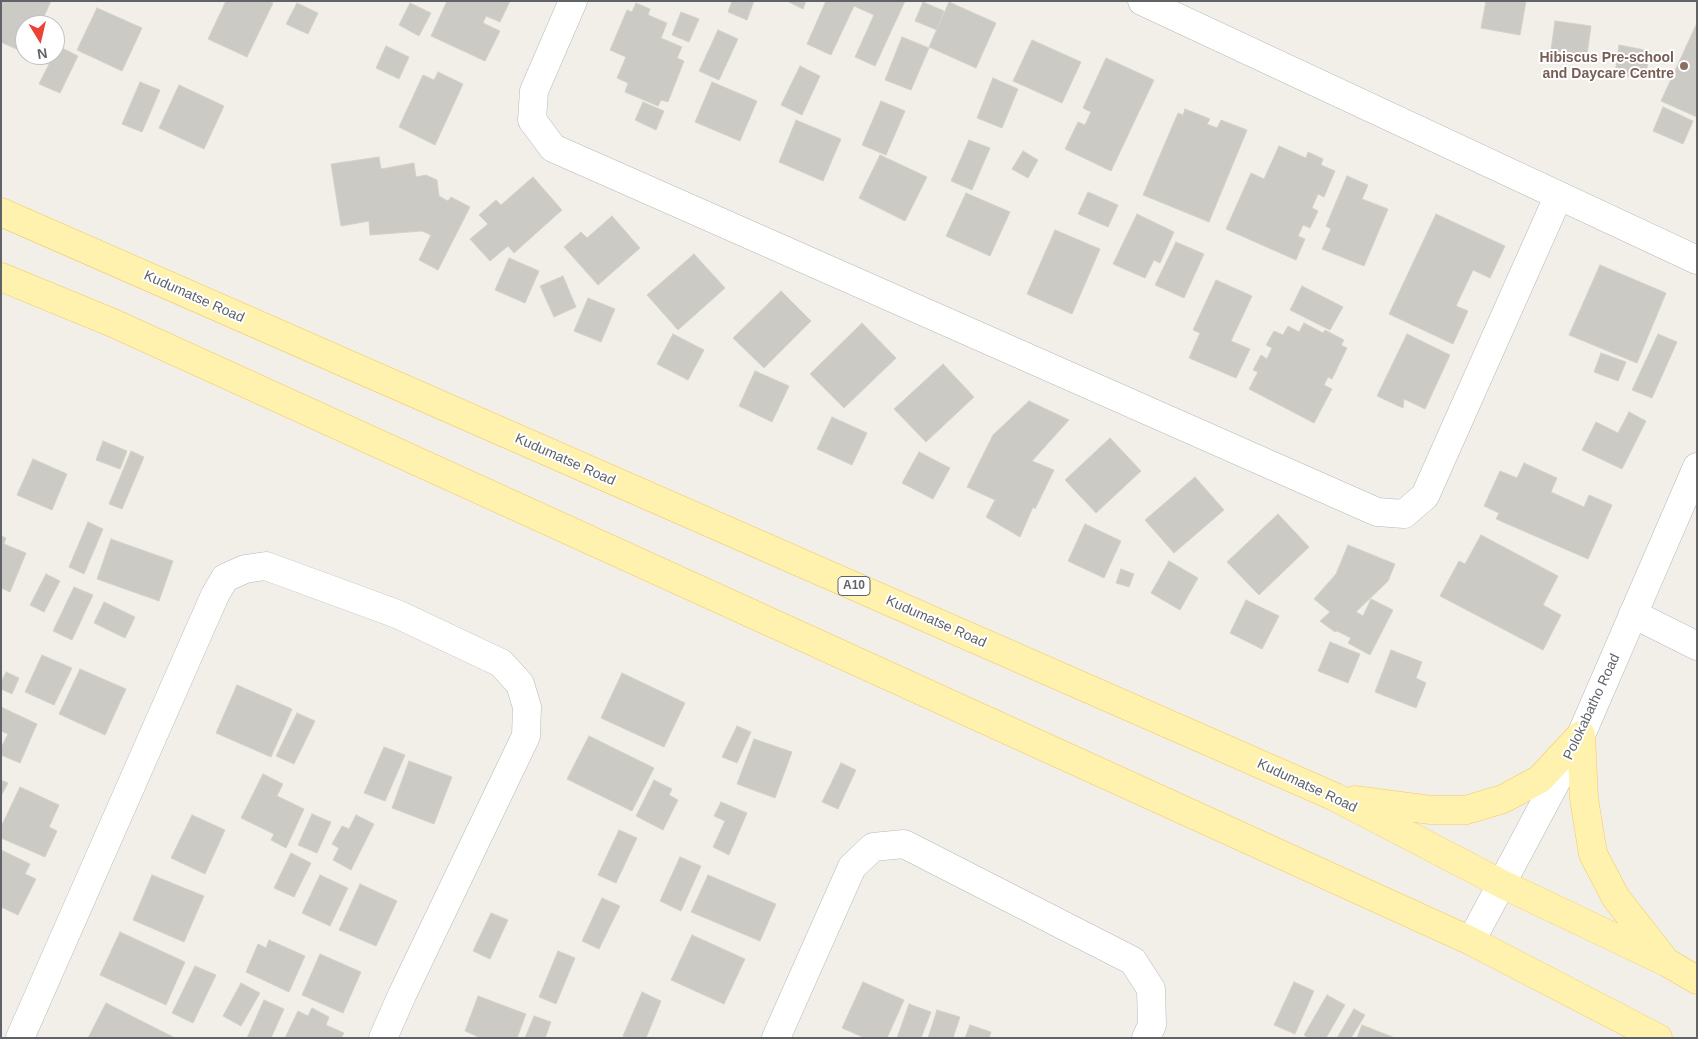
<!DOCTYPE html>
<style>
body{margin:0}
#map{position:relative;width:1698px;height:1039px;overflow:hidden;background:#f1efe8;font-family:Arial,sans-serif}
canvas{display:block}
.frame{position:absolute;inset:0;border:2px solid #5f6368;pointer-events:none}
.north{position:absolute;left:15px;top:15px;width:50px;height:50px;box-sizing:border-box;background:#fff;border:1px solid #bfc1c3;border-radius:50%;rotate:171deg;font-size:14px;font-weight:700;line-height:20px;text-align:center;color:#5f6368}
.north::after{content:'';display:block;margin:auto;width:18px;height:22px;background:#ea4335;clip-path:polygon(50% 0,100% 100%,50% 72%,0 100%)}
</style>
<div id="map">
<canvas width="1698" height="1039"></canvas>
<div class="frame"></div>
<div class="north">N</div>
</div>
<script>
const c = document.querySelector('canvas').getContext('2d');
c.lineJoin = 'round';
function fill(path, color) {
  c.fillStyle = color;
  c.fill(path, 'evenodd');
}
function poly(rows) {
  const path = new Path2D();
  for (const r of rows) {
    path.moveTo(r[0], r[1]);
    for (let i = 2; i < r.length; i += 2) path.lineTo(r[i], r[i + 1]);
  }
  return path;
}
function trace(path, color, width, dash) {
  c.strokeStyle = color;
  c.lineWidth = width;
  c.lineCap = dash ? 'butt' : 'round';
  c.setLineDash(dash || []);
  c.stroke(path);
}
function label(font, color, halo, rows, align = 'center') {
  c.font = font + ' Arial,sans-serif';
  c.lineWidth = 4;
  c.setLineDash([]);
  c.textBaseline = 'middle';
  c.strokeStyle = halo;
  c.fillStyle = color;
  for (const [text, x, y, turn = 0] of rows) {
    c.save();
    c.translate(x, y);
    c.rotate((+turn || 0) * Math.PI / 180);
    c.textAlign = isNaN(turn) ? turn : align;
    if (halo) c.strokeText(text, 0, 0);
    c.fillText(text, 0, 0);
    c.restore();
  }
}
const building = poly([
 [1,1,51,1,40,25,25,25,25,53,1,42,1,1],
 [226,1,268,1,273,3,247,57,208,39,226,1],
 [447,1,510,1,500,22,486,16,483,23,500,31,485,61,431,36,447,1],
 [732,1,754,1,747,20,728,12,732,1],
 [787,1,806,1,803,9,787,1],
 [826,1,905,1,875,66,855,57,874,15,854,6,831,55,807,44,826,1],
 [1486,1,1526,1,1520,35,1481,28,1486,1],
 [923,2,944,11,937,30,915,21,923,2],
 [949,2,996,23,976,68,929,47,949,2],
 [297,3,318,13,308,34,286,24,297,3],
 [410,3,431,13,419,36,399,25,410,3],
 [636,3,650,9,648,15,667,23,661,38,682,47,677,58,684,61,668,102,661,100,658,106,625,92,628,83,617,78,626,57,610,50,627,10,632,12,636,3],
 [97,8,142,28,122,71,77,50,97,8],
 [681,12,699,19,689,42,672,35,681,12],
 [1555,21,1591,26,1586,62,1550,57,1555,21],
 [1697,23,1697,117,1661,101,1697,23],
 [718,30,738,39,719,80,699,71,718,30],
 [902,37,929,48,911,90,885,80,902,37],
 [1032,40,1081,62,1062,103,1013,81,1032,40],
 [1619,45,1650,51,1645,79,1615,74,1619,45],
 [58,46,78,56,60,93,39,84,58,46],
 [386,46,409,57,399,79,376,68,386,46],
 [1106,58,1154,80,1111,171,1065,149,1078,122,1085,125,1091,112,1083,108,1106,58],
 [800,66,820,76,802,115,781,105,800,66],
 [438,72,463,84,435,145,399,127,423,75,434,80,438,72],
 [993,78,1018,89,1002,128,977,118,993,78],
 [140,82,160,90,142,132,122,124,140,82],
 [712,82,757,101,740,141,695,122,712,82],
 [179,85,224,106,204,149,159,128,179,85],
 [881,101,905,111,886,155,862,145,881,101],
 [643,102,664,111,656,130,635,120,643,102],
 [1663,107,1693,121,1683,144,1653,131,1663,107],
 [1185,109,1210,119,1207,124,1217,128,1221,120,1247,130,1209,222,1143,195,1178,113,1183,115,1185,109],
 [796,120,841,139,823,181,779,162,796,120],
 [969,140,990,148,972,190,951,181,969,140],
 [1279,146,1306,158,1308,152,1323,159,1321,165,1335,171,1324,197,1318,194,1312,208,1318,211,1310,228,1303,225,1298,236,1305,239,1296,260,1226,229,1251,173,1264,179,1279,146],
 [1023,151,1038,160,1028,178,1012,169,1023,151],
 [880,155,927,177,905,221,859,198,880,155],
 [379,157,381,169,414,163,416,177,426,175,437,180,439,196,448,201,451,197,470,207,438,270,419,260,431,235,422,231,370,235,369,221,341,226,331,164,379,157],
 [1347,176,1368,185,1362,199,1388,209,1364,266,1322,249,1331,229,1326,226,1347,176],
 [533,177,562,210,514,253,508,246,490,261,470,239,488,224,479,215,496,200,501,205,533,177],
 [1088,192,1118,205,1108,227,1078,214,1088,192],
 [966,193,1010,212,990,256,946,236,966,193],
 [1137,214,1174,232,1160,263,1154,260,1145,278,1113,264,1137,214],
 [1436,214,1505,246,1490,278,1473,270,1456,306,1468,311,1453,344,1389,314,1436,214],
 [612,216,640,248,598,285,564,247,581,232,587,238,612,216],
 [1055,230,1100,249,1072,314,1027,294,1055,230],
 [1176,242,1204,254,1184,298,1155,285,1176,242],
 [694,254,725,288,678,330,647,295,694,254],
 [509,258,539,271,525,303,495,290,509,258],
 [1600,265,1666,293,1637,363,1569,335,1600,265],
 [563,276,576,307,554,317,540,286,563,276],
 [1216,280,1252,296,1231,341,1250,349,1236,378,1189,358,1200,333,1193,330,1216,280],
 [1302,286,1343,307,1330,330,1290,310,1302,286],
 [781,291,811,321,764,368,733,338,781,291],
 [588,298,615,309,601,342,574,331,588,298],
 [862,323,896,358,844,408,810,374,862,323],
 [1304,323,1323,333,1325,330,1344,340,1341,345,1347,348,1332,379,1328,377,1324,385,1332,389,1314,423,1249,389,1258,372,1253,370,1261,355,1267,359,1272,348,1266,345,1274,331,1283,335,1288,326,1299,332,1304,323],
 [673,334,704,350,688,380,657,364,673,334],
 [1407,334,1450,355,1425,409,1404,399,1403,408,1377,396,1407,334],
 [1658,334,1677,342,1652,398,1632,390,1658,334],
 [1601,353,1626,362,1618,381,1594,372,1601,353],
 [943,364,974,397,926,442,894,409,943,364],
 [755,371,789,386,772,422,739,406,755,371],
 [1029,401,1069,420,1032,461,1054,470,1035,509,1033,507,1020,537,986,517,995,500,967,487,993,435,1029,401],
 [1629,412,1646,421,1622,469,1582,450,1596,422,1618,433,1629,412],
 [832,417,867,433,852,465,817,449,832,417],
 [1110,438,1141,471,1096,513,1065,480,1110,438],
 [103,441,127,451,120,469,96,460,103,441],
 [131,451,144,457,122,509,109,504,131,451],
 [919,452,950,468,933,499,902,483,919,452],
 [33,459,67,474,52,510,17,495,33,459],
 [1524,463,1557,478,1551,492,1584,507,1589,495,1612,505,1588,559,1496,519,1499,513,1484,506,1500,471,1517,478,1524,463],
 [1195,477,1224,510,1174,553,1145,520,1195,477],
 [1278,514,1309,547,1259,595,1227,562,1278,514],
 [88,522,103,529,84,574,69,567,88,522],
 [1085,524,1121,541,1104,578,1068,561,1085,524],
 [1481,535,1558,576,1543,605,1561,615,1543,650,1440,596,1459,561,1465,564,1481,535],
 [1,536,6,538,4,544,26,553,10,592,1,588,1,536],
 [111,539,173,561,159,601,97,579,111,539],
 [1348,545,1395,564,1388,581,1356,612,1363,616,1371,599,1393,610,1370,655,1348,643,1351,638,1337,631,1335,632,1320,621,1330,612,1314,599,1336,574,1348,545],
 [1169,561,1198,578,1180,610,1151,593,1169,561],
 [1121,569,1134,574,1129,587,1116,583,1121,569],
 [46,574,60,581,44,612,30,605,46,574],
 [74,587,93,595,72,640,53,631,74,587],
 [1246,600,1279,616,1262,649,1230,633,1246,600],
 [104,602,135,617,125,638,94,623,104,602],
 [1330,642,1360,654,1348,683,1318,671,1330,642],
 [1391,650,1422,662,1416,678,1426,683,1416,708,1375,692,1391,650],
 [42,655,72,668,54,705,25,692,42,655],
 [80,669,126,689,105,735,59,714,80,669],
 [6,672,19,678,12,694,1,689,1,682,6,672],
 [622,673,685,703,664,747,601,718,622,673],
 [237,685,292,709,271,757,216,733,237,685],
 [1,707,37,724,20,763,1,755,1,748,8,734,1,731,1,707],
 [297,713,315,721,294,764,276,756,297,713],
 [737,726,751,732,737,763,722,757,737,726],
 [589,736,654,768,632,811,567,779,589,736],
 [754,739,792,752,775,798,737,784,754,739],
 [384,747,405,755,385,801,364,793,384,747],
 [409,761,452,777,434,824,392,808,409,761],
 [841,763,856,770,838,809,822,802,841,763],
 [263,774,283,784,277,796,304,809,286,848,271,840,274,834,241,818,263,774],
 [1,780,8,783,1,796,1,780],
 [654,780,672,789,669,795,678,800,663,830,636,816,654,780],
 [20,787,59,805,49,827,57,831,45,857,1,838,1,827,20,787],
 [721,802,747,813,729,855,713,847,725,821,714,816,721,802],
 [312,814,331,822,317,853,298,845,312,814],
 [192,815,225,830,205,874,171,858,192,815],
 [356,815,374,824,351,870,333,860,339,848,332,844,342,826,349,829,356,815],
 [619,830,637,838,616,883,598,875,619,830],
 [1,850,30,864,25,874,36,879,18,915,1,907,1,850],
 [291,853,311,863,294,897,274,888,291,853],
 [680,857,701,866,681,911,660,901,680,857],
 [152,875,204,896,184,942,133,920,152,875],
 [320,875,348,888,330,926,302,913,320,875],
 [708,875,776,904,760,941,691,912,708,875],
 [360,884,397,901,376,946,339,930,360,884],
 [602,898,620,906,599,949,582,941,602,898],
 [491,913,508,920,490,959,473,951,491,913],
 [120,932,185,962,166,1005,100,975,120,932],
 [692,935,745,959,724,1004,671,980,692,935],
 [269,940,305,956,289,992,246,972,258,944,266,948,269,940],
 [558,951,575,958,556,1004,539,997,558,951],
 [320,954,361,972,343,1013,302,995,320,954],
 [195,966,216,975,193,1023,172,1013,195,966],
 [863,982,904,1000,887,1038,865,1038,842,1028,863,982],
 [1294,982,1314,991,1295,1034,1274,1025,1294,982],
 [241,983,260,993,241,1026,223,1016,241,983],
 [642,992,661,1001,646,1038,627,1038,623,1036,642,992],
 [1327,995,1345,1005,1326,1038,1309,1038,1304,1035,1327,995],
 [478,996,526,1014,517,1038,481,1038,465,1031,478,996],
 [264,1000,284,1009,271,1038,247,1038,264,1000],
 [106,1003,175,1038,88,1038,106,1003],
 [909,1004,931,1012,921,1038,897,1038,909,1004],
 [312,1008,329,1017,326,1025,344,1033,341,1038,285,1038,298,1011,308,1016,312,1008],
 [1354,1009,1365,1015,1351,1038,1337,1038,1354,1009],
 [937,1010,960,1017,953,1038,928,1038,937,1010],
 [534,1016,551,1022,545,1038,525,1038,534,1016],
 [970,1025,991,1032,989,1038,965,1038,970,1025],
 [1362,1025,1395,1038,1357,1038,1362,1025]
]);
fill(building, '#cccac5');
trace(building, '#d6d1c6', 1);
const minor = poly([
 [573,1,534,91,532,120,553,148,1377,512,1404,514,1425,496,1558,197],
 [1142,1,1697,260],
 [1633,614,1697,646],
 [20,1038,215,595,225,578,245,569,266,566,397,614,501,663,520,684,527,707,526,736,402,995,383,1038],
 [776,1038,852,867,873,847,904,844,1133,961,1151,989,1152,1025,1146,1038]
]);
const tertiary = poly([
 [1471,941,1581,735,1697,467]
]);
const primary = poly([
 [1,212,1335,797,1502,884,1666,962,1697,980],
 [1,277,113,323,1471,941,1658,1038],
 [1581,735,1584,799,1593,854,1616,898,1663,958],
 [1354,800,1431,810,1466,810,1503,799,1540,779,1581,735]
]);
trace(minor, '#b5b8bc', 29);
trace(tertiary, '#b5b8bc', 29);
trace(primary, '#f2c960', 29);
trace(minor, '#fff', 28);
trace(tertiary, '#fff', 28);
trace(primary, '#fff2af', 28);
for (const [x, y, r, color] of [
 [1684,66,5,"#8d6e63"]
]) {
  const dot = new Path2D();
  dot.arc(x, y, r, 0, 2 * Math.PI);
  c.fillStyle = color;
  c.fill(dot);
  trace(dot, '#fff', 2);
}
for (const [x, y, w] of [
 [854,586,32]
]) {
  const box = new Path2D();
  box.roundRect(x - w / 2, y - 9.5, w, 19, 4);
  c.fillStyle = '#fff';
  c.fill(box);
  trace(box, '#5f6368', 1);
}
label('bold 12px', '#5f6368', null, [
 ["A10",854,586]
]);
label('bold 14px', '#785e54', '#fff', [
 ["Hibiscus Pre-school",1674,58],
 ["and Daycare Centre",1674,74]
], 'right');
label('14px', '#5f6368', '#fff', [
 ["Kudumatse Road",194,297,24],
 ["Kudumatse Road",565,460,24],
 ["Kudumatse Road",936,622,24],
 ["Polokabatho Road",1592,707,-65],
 ["Kudumatse Road",1307,786,25]
]);
</script>
